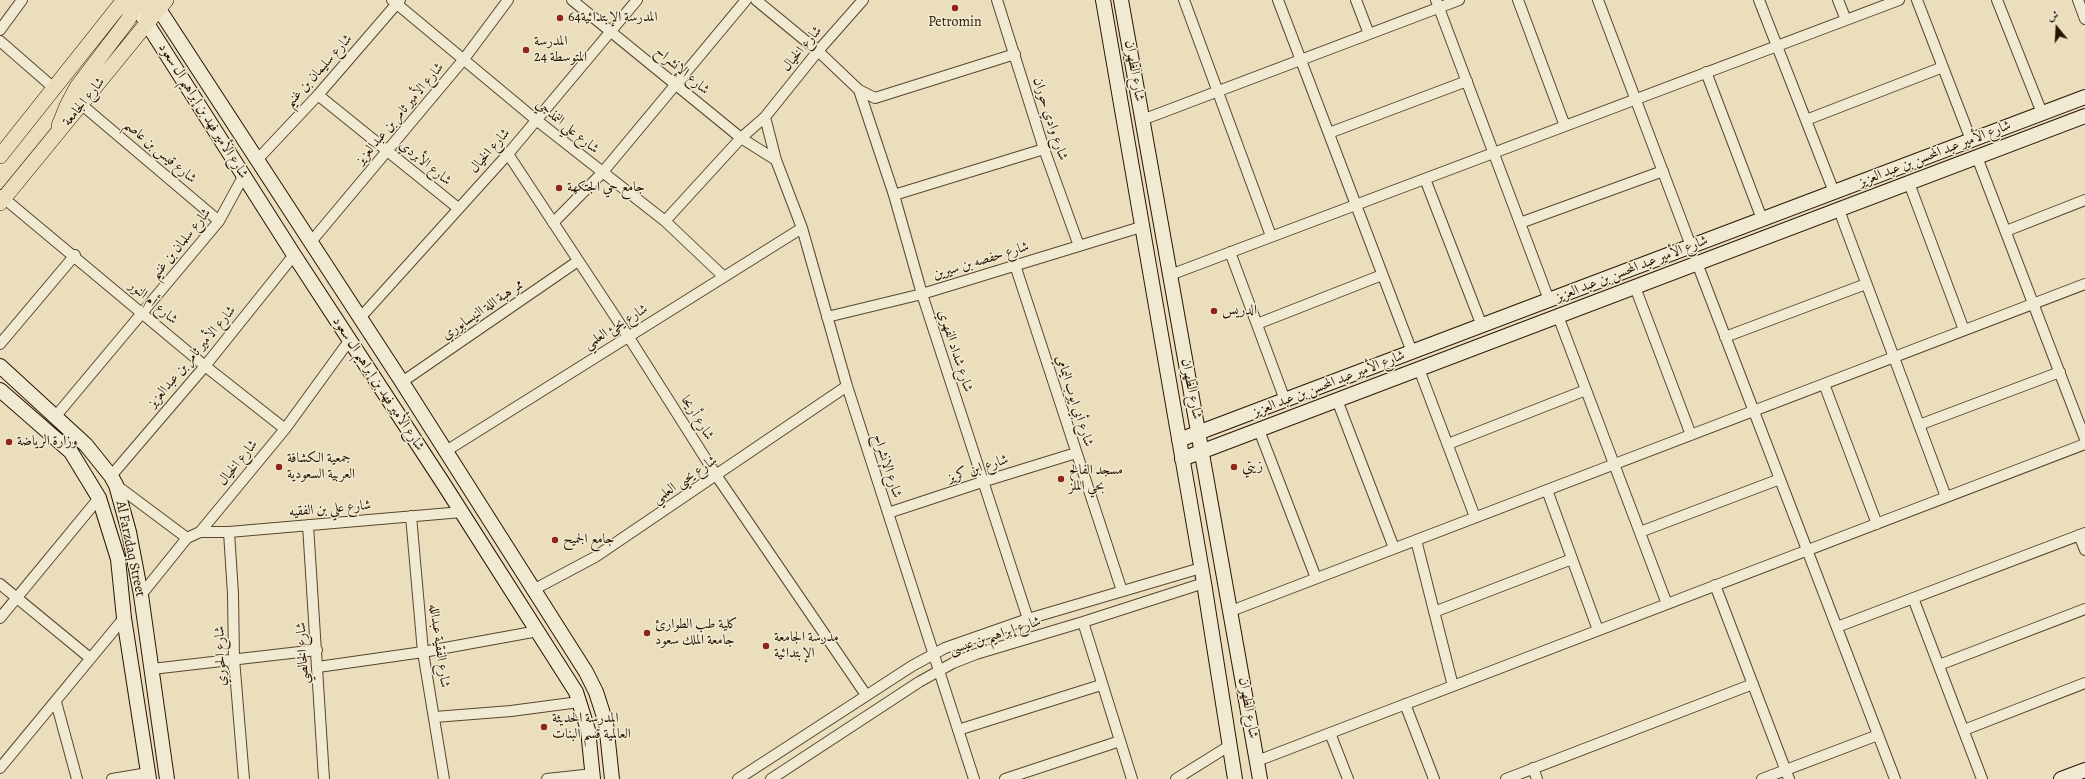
<!DOCTYPE html>
<meta charset="utf-8">
<style>
body{margin:0}
#map{position:relative;width:2085px;height:779px;overflow:hidden;background:#eadebc;font-family:Alegreya,Amiri,serif}
canvas{display:block}
.north{position:absolute;left:2037px;top:8px;width:40px;height:40px;-webkit-text-stroke:3px #f1ead3;paint-order:stroke;rotate:342deg;font-size:11px;font-weight:700;line-height:16px;text-align:center;color:#291300}
.north::after{content:'';display:block;margin:auto;width:14px;height:18px;background:#291300;clip-path:polygon(50% 0,100% 100%,50% 72%,0 100%)}
</style>
<div id="map">
<canvas width="2085" height="779"></canvas>
<div class="north">ش</div>
</div>
<script>
const c = document.querySelector('canvas').getContext('2d');
c.lineJoin = 'round';
function poly(rows) {
  const path = new Path2D();
  for (const r of rows) {
    path.moveTo(r[0], r[1]);
    for (let i = 2; i < r.length; i += 2) path.lineTo(r[i], r[i + 1]);
  }
  return path;
}
function trace(path, color, width, dash) {
  c.strokeStyle = color;
  c.lineWidth = width;
  c.lineCap = dash ? 'butt' : 'round';
  c.setLineDash(dash || []);
  c.stroke(path);
}
function label(font, color, halo, rows, align = 'center') {
  c.font = font + ' Alegreya,Amiri,serif';
  c.lineWidth = 3;
  c.setLineDash([]);
  c.textBaseline = 'middle';
  c.strokeStyle = halo;
  c.fillStyle = color;
  for (const [text, x, y, turn = 0] of rows) {
    c.save();
    c.translate(x, y);
    c.rotate((+turn || 0) * Math.PI / 180);
    c.textAlign = isNaN(turn) ? turn : align;
    if (halo) c.strokeText(text, 0, 0);
    c.fillText(text, 0, 0);
    c.restore();
  }
}
const street = poly([
 [392,0,535,119,665,221,723,276],
 [572,0,741,138,776,160],
 [756,0,818,51,859,90,875,98,1015,54],
 [997,0,1044,149,1079,246],
 [1184,0,1271,236],
 [1278,0,1412,352],
 [1356,0,1369,34],
 [1436,0,1549,300],
 [1518,0,1565,126],
 [1598,0,1691,246],
 [1759,0,1834,192],
 [1838,0,1846,20],
 [1917,0,1971,140],
 [1997,0,2042,113],
 [2078,0,2085,19],
 [0,30,22,0],
 [0,41,55,89],
 [1706,72,1762,219],
 [859,90,894,195,922,294,1028,619],
 [318,95,458,208],
 [82,105,219,221],
 [765,117,776,160,802,228,847,386,974,779],
 [1142,120,1459,0],
 [1806,120,1943,67],
 [1329,133,1467,81],
 [508,154,628,336,716,475,866,695],
 [1977,157,2085,439],
 [257,160,318,95,400,0],
 [1425,179,1482,326],
 [1909,183,1964,330],
 [0,195,205,366,285,429],
 [894,195,1044,149],
 [1839,210,1946,497],
 [665,221,741,138,765,117,818,51,863,0],
 [553,223,602,173,746,0],
 [1520,223,1663,171],
 [2006,231,2085,200],
 [310,243,464,59,508,0],
 [1230,252,1285,400],
 [1697,263,1895,779],
 [1015,265,1122,591],
 [1170,275,1899,0],
 [1635,287,1691,435],
 [1558,316,1667,604],
 [827,317,922,294,1141,227],
 [360,318,508,154,637,0],
 [1257,324,1382,275],
 [1725,337,1866,284],
 [0,344,75,255],
 [1419,369,1475,517],
 [402,382,578,261],
 [1824,384,1877,524],
 [1337,400,1394,548],
 [55,417,219,221,244,175],
 [1919,425,2060,372],
 [1259,430,1316,578],
 [1448,444,1586,390],
 [446,451,802,228],
 [111,476,205,366,294,255],
 [116,485,187,538],
 [1547,490,1598,630],
 [888,513,982,482,1076,453],
 [411,516,423,652,444,779],
 [308,525,324,779],
 [200,532,229,532,462,512],
 [229,532,233,594,234,659,244,779],
 [1640,532,1780,479],
 [2079,535,2085,550],
 [1416,540,1453,686],
 [0,584,90,658],
 [1715,585,1789,779],
 [533,590,595,557,847,386],
 [141,595,187,538,200,532,285,429,349,341],
 [1913,598,1982,779],
 [1231,611,2085,284],
 [1434,612,1572,559],
 [0,618,99,498],
 [1083,622,1132,779],
 [1837,627,2085,533],
 [1939,665,2085,609],
 [318,667,423,652,538,631],
 [152,669,317,650],
 [56,702,77,779],
 [1405,704,1434,779],
 [435,717,511,711,579,702],
 [958,730,1101,685],
 [1964,730,2085,683],
 [1330,733,1348,779],
 [1257,761,2085,444],
 [0,768,124,618],
 [1533,768,1537,779],
 [112,779,148,773],
 [547,779,593,774],
 [738,779,912,666,945,648,1028,619,1201,568],
 [771,779,919,682,953,663,976,654,1083,622,1204,583],
 [1005,779,1120,741],
 [1176,779,1229,746],
 [1506,779,1753,684],
 [1762,779,1878,735]
]);
const secondary = poly([
 [153,0,402,382,586,672,596,692,606,723,612,779],
 [1103,0,1204,583,1235,779],
 [1121,0,1260,779],
 [141,14,294,255,443,483,576,692,588,730,593,779],
 [0,366,86,445,111,476,116,485,129,532,141,595,167,779],
 [0,390,71,452,99,498,118,559,124,618,149,779],
 [1179,440,2085,97],
 [1182,459,2085,116],
 [2061,779,2085,770]
]);
const primary = poly([
 [147,23,150,0],
 [59,126,67,106,77,87,128,20,138,0],
 [0,156,124,0],
 [0,203,166,0]
]);
trace(street, '#59462f', 12);
trace(secondary, '#291300', 16);
trace(primary, '#291300', 16);
trace(street, '#f1ead3', 10);
trace(secondary, '#f1ead3', 14);
trace(primary, '#eadebc', 15);
for (const [x, y, r, color] of [
 [955,8,4,"#8f2418"],
 [560,18,4,"#8f2418"],
 [526,50,4,"#8f2418"],
 [559,188,4,"#8f2418"],
 [1214,311,4,"#8f2418"],
 [9,442,4,"#8f2418"],
 [279,467,4,"#8f2418"],
 [1234,467,4,"#8f2418"],
 [1061,479,4,"#8f2418"],
 [555,540,4,"#8f2418"],
 [647,633,4,"#8f2418"],
 [766,646,4,"#8f2418"],
 [544,727,4,"#8f2418"]
]) {
  const dot = new Path2D();
  dot.arc(x, y, r, 0, 2 * Math.PI);
  c.fillStyle = color;
  c.fill(dot);
  trace(dot, '#f1ead3', 1.5);
}
label('14px', '#291300', '#f1ead3', [
 ["المدرسة الإبتدائية64",568,18],
 ["Petromin",955,23,"center"],
 ["المدرسة",534,42],
 ["المتوسطة 24",534,58],
 ["جامع حي الجتكهة",567,188],
 ["الدريس",1222,311],
 ["وزارة الرياضة",17,442],
 ["جمعية الكشافة",287,459],
 ["العربية السعودية",287,475],
 ["زيتي",1242,467],
 ["مسجد الفالح",1069,471],
 ["بحي الملز",1069,487],
 ["جامع الجميح",563,540],
 ["كلية طب الطوارئ",655,625],
 ["جامعة الملك سعود",655,641],
 ["مدرسة الجامعة",774,638],
 ["الإبتدائية",774,654],
 ["المدرسة الحديثة",552,719],
 ["العالمية قسم البنات",552,735]
], 'left');
label('14px', '#291300', '#f1ead3', [
 ["شارع الخيال",802,49,-50],
 ["شارع سليمان بن غنيم",319,71,-48],
 ["شارع الإنشراح",682,71,40],
 ["شارع الظهران",1134,71,80],
 ["شارع الجامعة",84,102,-51],
 ["شارع الأمير فهد بن إبراهيم ال سعود",203,111,58],
 ["شارع الأمير ثامر بن عبدالعزيز",400,114,-50],
 ["شارع وادي حوران",1050,119,72],
 ["شارع علي النمذجي",567,127,39],
 ["شارع الخيال",490,151,-49],
 ["شارع قيس بن عاصم",160,152,40],
 ["شارع الأمير عبد المحسن بن عبد العزيز",1935,154,-21],
 ["شارع الأبردي",425,163,39],
 ["شارع سلمان بن غنيم",181,244,-51],
 ["شارع حفصه بن سيرين",981,261,-17],
 ["شارع الأمير عبد المحسن بن عبد العزيز",1632,269,-21],
 ["شارع أم النور",153,303,40],
 ["ممر هبة اللة النيسابوري",483,310,-34],
 ["شارع يحئ العلمي",616,327,-32],
 ["شارع شداد الفهري",955,351,72],
 ["شارع الأمير ثامر بن عبدالعزيز",192,357,-50],
 ["شارع الأمير فهد بن إبراهيم ال سعود",378,384,57],
 ["شارع الأمير عبد المحسن بن عبد العزيز",1329,384,-21],
 ["شارع الظهران",1191,389,79],
 ["شارع أبي ايوب اليمامي",1074,401,72],
 ["شارع أريحا",697,418,58],
 ["شارع الخيال",238,463,-51],
 ["شارع الإنشراح",887,466,72],
 ["شارع ابن كريز",978,469,-18],
 ["شارع يحيى العلمي",685,480,-34],
 ["شارع علي بن الفقيه",330,509,-5],
 ["Al Farzdaq Street",130,549,78],
 ["شارع إبراهيم بن عيسى",995,636,-18],
 ["شارع الفقية عبدالله",439,646,82],
 ["شارع الخالصي",303,653,-93],
 ["شارع الحوري",221,656,-92],
 ["شارع الظهران",1248,708,80]
]);
</script>
